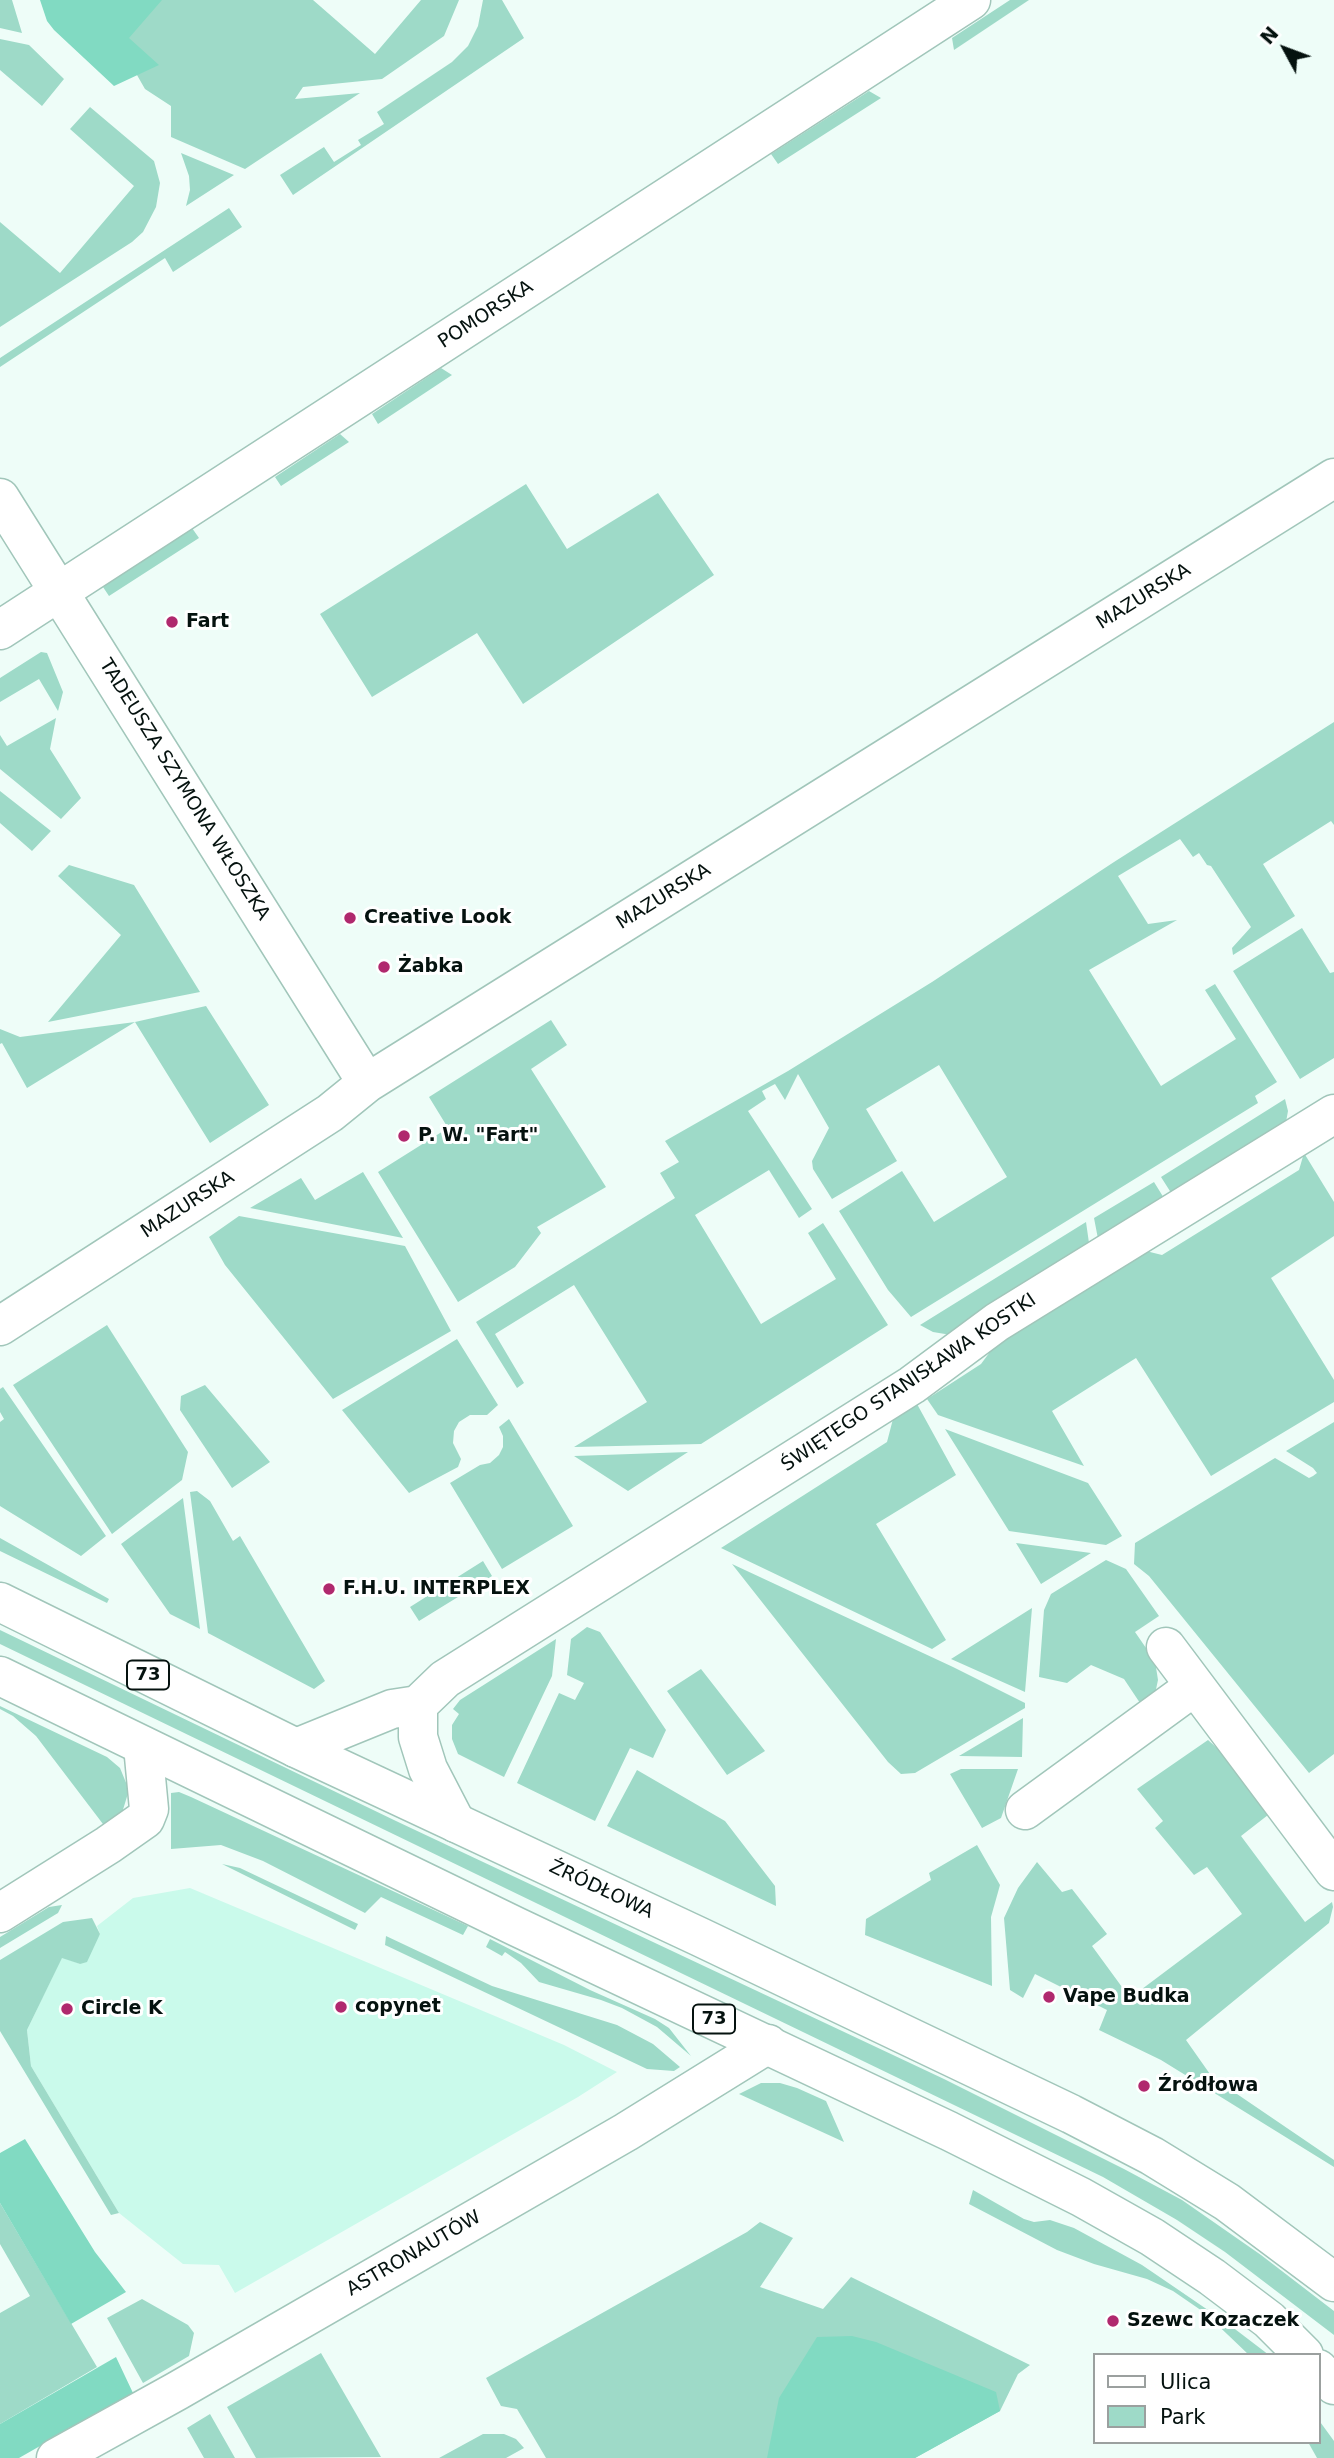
<!DOCTYPE html>
<meta charset="utf-8">
<style>
body{margin:0}
#map{position:relative;width:1334px;height:2458px;overflow:hidden;background:#eefdf8;font-family:"DejaVu Sans",sans-serif}
canvas{display:block}
.legend{position:absolute;left:1093px;top:2353px;width:228px;height:91px;box-sizing:border-box;background:#fff;border:2px solid #9ba09f;margin:0;padding:9px 12px;list-style:none;font-size:21px;color:#05120f}
.legend li{display:flex;align-items:center;gap:14px;height:35px}
.legend b{width:35px;border:2px solid #9ba09f}
.north{position:absolute;left:1250px;top:14px;width:70px;height:70px;-webkit-text-stroke:5px #fff;paint-order:stroke;rotate:311deg;font-size:19px;font-weight:700;line-height:28px;text-align:center;color:#05120f}
.north::after{content:'';display:block;margin:auto;width:24px;height:32px;background:#05120f;clip-path:polygon(50% 0,100% 100%,50% 72%,0 100%)}
</style>
<div id="map">
<canvas width="1334" height="2458"></canvas>
<ul class="legend">
<li><b style="height:9px;background:#fff"></b>Ulica</li>
<li><b style="height:19px;background:#9edac8"></b>Park</li>
</ul>
<div class="north">N</div>
</div>
<script>
const c = document.querySelector('canvas').getContext('2d');
c.lineJoin = 'round';
function fill(path, color) {
  c.fillStyle = color;
  c.fill(path, 'evenodd');
}
function poly(rows) {
  const path = new Path2D();
  for (const r of rows) {
    path.moveTo(r[0], r[1]);
    for (let i = 2; i < r.length; i += 2) path.lineTo(r[i], r[i + 1]);
  }
  return path;
}
function trace(path, color, width, dash) {
  c.strokeStyle = color;
  c.lineWidth = width;
  c.lineCap = dash ? 'butt' : 'round';
  c.setLineDash(dash || []);
  c.stroke(path);
}
function label(font, color, halo, rows, align = 'center') {
  c.font = font + ' "DejaVu Sans",sans-serif';
  c.lineWidth = 6;
  c.setLineDash([]);
  c.textBaseline = 'middle';
  c.strokeStyle = halo;
  c.fillStyle = color;
  for (const [text, x, y, turn = 0] of rows) {
    c.save();
    c.translate(x, y);
    c.rotate((+turn || 0) * Math.PI / 180);
    c.textAlign = isNaN(turn) ? turn : align;
    if (halo) c.strokeText(text, 0, 0);
    c.fillText(text, 0, 0);
    c.restore();
  }
}
fill(poly([
 [190,1888,564,2045,617,2072,578,2097,235,2293,219,2265,183,2264,119,2213,31,2066,27,2030,62,1957,80,1964,100,1934,97,1926,133,1898]
]), '#cafaeb');
fill(poly([
 [0,0,12,0,22,33,0,28],
 [94,0,313,0,375,54,421,0,459,0,444,36,382,79,303,87,295,99,360,93,245,169,171,137,171,106,145,89],
 [483,0,502,0,524,38,293,195,280,175,324,147,334,162,361,145,358,140,384,124,377,112,452,62,468,46,478,26],
 [1010,0,1029,0,954,50,952,38],
 [0,39,29,45,64,79,42,106,0,70],
 [869,91,881,98,778,164,771,154],
 [90,107,154,161,160,183,156,207,143,232,132,242,0,327,0,222,60,273,134,186,70,129],
 [181,153,234,175,186,206,190,190,189,176],
 [229,208,242,227,173,272,165,258,0,367,0,358],
 [441,368,452,375,378,424,372,414],
 [340,434,349,442,281,486,275,477],
 [526,484,567,549,658,493,714,575,523,704,477,633,372,697,320,614],
 [192,528,199,538,109,596,103,587],
 [41,652,47,653,63,692,58,711,39,679,0,702,0,678],
 [56,718,50,749,81,798,61,819,0,769,0,735,7,746],
 [1334,722,1334,825,1331,821,1263,864,1295,916,1233,955,1232,948,1251,927,1211,866,1207,865,1199,853,1193,857,1180,839,1118,876,1148,924,1177,920,1089,970,1161,1086,1236,1039,1205,990,1215,984,1277,1082,1255,1096,1258,1103,911,1317,888,1290,839,1211,902,1171,934,1222,1007,1177,939,1065,866,1109,897,1161,832,1199,813,1169,812,1161,829,1128,798,1074,785,1100,775,1084,762,1091,766,1099,748,1111,812,1209,799,1218,769,1170,695,1215,761,1324,836,1279,808,1233,823,1223,888,1325,701,1444,574,1447,647,1402,574,1285,495,1334,524,1383,517,1388,476,1322,675,1198,660,1173,679,1162,665,1141,788,1071,932,982,1114,862],
 [0,791,51,831,32,851,0,823],
 [69,865,134,885,200,992,48,1022,121,935,58,876],
 [1302,928,1330,973,1334,972,1334,1058,1300,1079,1233,971],
 [206,1006,269,1105,210,1143,135,1022,27,1088,2,1043,0,1044,0,1029,20,1037,135,1022],
 [551,1020,567,1045,531,1069,606,1187,537,1227,541,1233,515,1267,458,1302,378,1172,448,1128,429,1097],
 [1285,1099,1288,1111,1286,1122,1175,1199,1161,1177],
 [1304,1153,1334,1202,1334,1236,1271,1278,1334,1380,1334,1402,1211,1476,1136,1358,1052,1411,1084,1466,938,1415,927,1399,981,1364,1004,1333,1138,1249,1162,1255,1299,1170],
 [363,1172,403,1238,250,1208,301,1178,315,1200],
 [1154,1182,1167,1203,1099,1244,1094,1218],
 [239,1216,405,1246,451,1331,333,1399,225,1265,209,1237],
 [1086,1222,1090,1250,951,1335,933,1332,920,1325],
 [107,1325,188,1452,182,1480,112,1534,13,1385],
 [457,1339,498,1405,487,1415,470,1415,459,1422,454,1431,453,1443,461,1459,458,1467,409,1493,342,1410],
 [205,1385,270,1462,232,1488,180,1410,181,1396],
 [3,1387,106,1536,81,1556,0,1506,0,1422,4,1419,0,1412,0,1389],
 [917,1404,956,1475,876,1524,946,1640,932,1649,721,1548,887,1442,893,1419],
 [509,1419,573,1526,502,1569,450,1483,480,1465,490,1463,499,1455,503,1447,503,1436,499,1427],
 [1334,1422,1334,1754,1309,1773,1149,1576,1134,1564,1135,1543,1275,1458,1309,1478,1313,1476,1317,1473,1313,1468,1286,1451],
 [945,1429,1088,1483,1122,1536,1106,1545,1009,1531],
 [688,1452,628,1491,574,1456],
 [197,1491,210,1501,233,1541,240,1536,325,1681,314,1689,208,1633,190,1492],
 [183,1498,200,1629,170,1614,121,1544],
 [0,1538,109,1599,107,1603,0,1551],
 [1016,1543,1091,1553,1041,1584],
 [1106,1560,1126,1569,1159,1616,1135,1632,1155,1661,1158,1680,1155,1694,1144,1709,1124,1679,1091,1665,1067,1683,1039,1677,1044,1610,1051,1594],
 [483,1561,492,1576,419,1621,410,1607],
 [732,1564,953,1667,1025,1703,1025,1708,915,1773,901,1774,888,1762],
 [1032,1608,1025,1692,951,1659],
 [587,1627,600,1632,666,1730,653,1758,630,1748,595,1821,517,1783,559,1693,575,1700,584,1683,567,1675,571,1639],
 [0,1630,396,1821,944,2079,1124,2169,1182,2200,1261,2255,1334,2311,1334,2335,1225,2252,1177,2220,1103,2177,0,1644],
 [556,1639,552,1676,504,1777,458,1754,452,1739,452,1725,459,1714,453,1709,460,1700],
 [701,1669,765,1751,727,1775,667,1691],
 [0,1706,107,1757,120,1768,129,1790,122,1813,106,1828,36,1736,13,1716,0,1709],
 [1023,1718,1022,1757,959,1756],
 [1208,1740,1227,1757,1268,1815,1241,1836,1305,1922,1332,1902,1333,1907,1329,1923,1186,2040,1212,2077,1334,2160,1334,2167,1161,2060,1099,2030,1107,2010,1035,1974,1023,1998,1010,1990,1004,1918,1018,1888,1037,1862,1062,1892,1072,1889,1107,1934,1092,1946,1130,1998,1242,1914,1207,1867,1194,1875,1155,1828,1163,1821,1137,1789],
 [961,1769,1018,1769,1001,1818,982,1828,950,1774],
 [637,1770,725,1821,775,1886,776,1906,607,1826],
 [179,1792,191,1797,468,1926,463,1935,381,1897,365,1913,263,1861,221,1845,171,1849,171,1793],
 [977,1845,1000,1885,991,1917,992,1986,865,1935,866,1919,931,1880,929,1873],
 [222,1864,240,1868,358,1924,355,1930],
 [62,1905,58,1913,0,1948,0,1937,49,1907],
 [92,1918,100,1934,87,1962,80,1964,62,1958,27,2030,31,2066,119,2213,111,2215,0,2031,0,1960,63,1922],
 [386,1936,492,1986,617,2025,653,2044,680,2067,674,2071,647,2069,385,1945],
 [490,1939,590,1990,655,2019,669,2028,691,2056,657,2027,622,2008,601,2000,539,1982,521,1963,505,1952,502,1956,486,1947],
 [761,2083,780,2083,797,2088,826,2101,844,2142,739,2094],
 [973,2190,1024,2219,1034,2222,1050,2220,1074,2228,1142,2265,1227,2323,1269,2355,1249,2355,1205,2313,1173,2291,1147,2279,1094,2264,1057,2250,969,2204],
 [0,2203,97,2367,0,2424,0,2313,30,2296,0,2244],
 [760,2222,793,2238,760,2287,823,2309,851,2277,1030,2365,1018,2374,1000,2411,915,2458,546,2458,517,2409,501,2406,486,2378,747,2232],
 [142,2299,188,2325,194,2333,189,2356,143,2383,107,2318],
 [321,2353,381,2457,256,2458,227,2407],
 [210,2414,235,2458,204,2458,187,2428],
 [1318,2419,1334,2441,1334,2458,1317,2458,1308,2442,1318,2442],
 [483,2434,504,2434,516,2439,524,2448,506,2458,439,2458]
]), '#9edac8');
fill(poly([
 [40,0,162,0,129,38,159,65,114,86,54,30,47,21],
 [25,2139,95,2252,126,2292,71,2324,0,2203,0,2153],
 [852,2336,876,2342,996,2392,1000,2411,915,2458,767,2458,779,2398,817,2337],
 [116,2357,133,2393,19,2458,0,2458,0,2424]
]), '#81dac2');
const minor = poly([
 [0,498,367,1083],
 [0,630,971,0],
 [0,1326,330,1113,367,1083,1334,478],
 [1166,1647,1334,1871],
 [418,1705,418,1737,428,1769,456,1823],
 [296,1748,392,1709,418,1705,445,1679,912,1385,997,1322,1334,1114],
 [1025,1810,1195,1686],
 [0,1913,108,1845,145,1819,149,1809,143,1746],
 [56,2458,177,2391,626,2132,768,2044]
]);
const major = poly([
 [0,1602,296,1748,700,1937,1071,2114,1152,2156,1227,2202,1334,2282],
 [0,1676,517,1927,949,2131,1081,2197,1152,2237,1212,2277,1269,2320,1304,2355],
 [1318,2369,1334,2385]
]);
trace(minor, '#a1c6ba', 41);
trace(major, '#a1c6ba', 41);
trace(minor, '#fff', 38);
trace(major, '#fff', 38);
for (const [x, y, r, color] of [
 [172,622,7,"#b0296e"],
 [350,918,7,"#b0296e"],
 [384,967,7,"#b0296e"],
 [404,1136,7,"#b0296e"],
 [329,1589,7,"#b0296e"],
 [1049,1997,7,"#b0296e"],
 [341,2007,7,"#b0296e"],
 [67,2009,7,"#b0296e"],
 [1144,2086,7,"#b0296e"],
 [1113,2321,7,"#b0296e"]
]) {
  const dot = new Path2D();
  dot.arc(x, y, r, 0, 2 * Math.PI);
  c.fillStyle = color;
  c.fill(dot);
  trace(dot, '#fff', 2.5);
}
for (const [x, y, w] of [
 [148,1675,42],
 [714,2019,42]
]) {
  const box = new Path2D();
  box.roundRect(x - w / 2, y - 14.5, w, 29, 5);
  c.fillStyle = '#fff';
  c.fill(box);
  trace(box, '#05120f', 2);
}
label('bold 18px', '#05120f', null, [
 ["73",148,1675],
 ["73",714,2019]
]);
label('19px', '#05120f', '#fff', [
 ["POMORSKA",486,315,-33],
 ["MAZURSKA",1144,597,-32],
 ["TADEUSZA SZYMONA WŁOSZKA",184,790,58],
 ["MAZURSKA",664,897,-32],
 ["MAZURSKA",188,1205,-33],
 ["ŚWIĘTEGO STANISŁAWA KOSTKI",909,1383,-34],
 ["ŹRÓDŁOWA",601,1890,25],
 ["ASTRONAUTÓW",414,2254,-30]
]);
label('bold 19px', '#05120f', '#fff', [
 ["Fart",186,622],
 ["Creative Look",364,918],
 ["Żabka",398,967],
 ["P. W. \"Fart\"",418,1136],
 ["F.H.U. INTERPLEX",343,1589],
 ["Vape Budka",1063,1997],
 ["copynet",355,2007],
 ["Circle K",81,2009],
 ["Źródłowa",1158,2086],
 ["Szewc Kozaczek",1127,2321]
], 'left');
</script>
